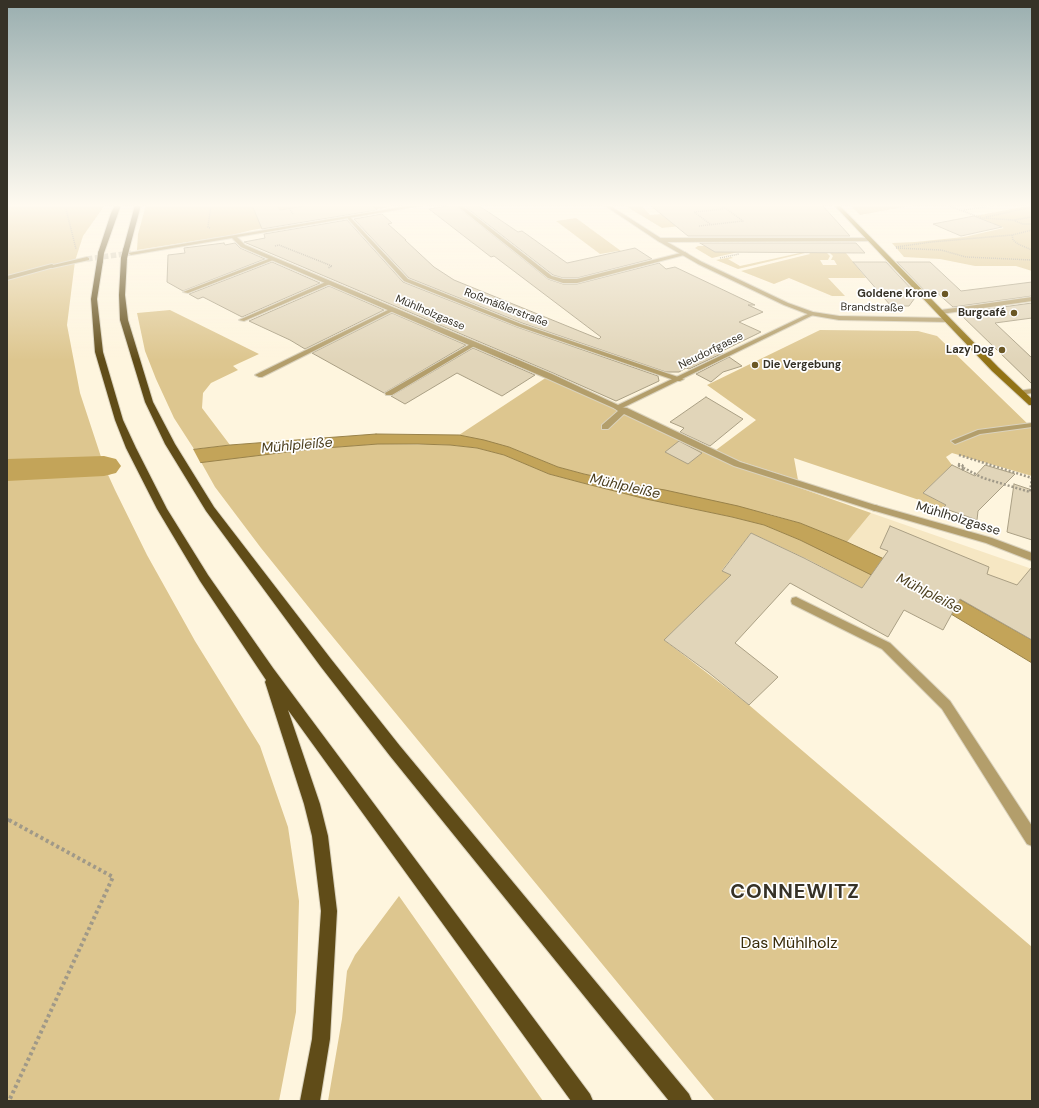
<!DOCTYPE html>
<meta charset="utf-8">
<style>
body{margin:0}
#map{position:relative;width:1039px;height:1108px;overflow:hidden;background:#fef5de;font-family:"DM Sans",sans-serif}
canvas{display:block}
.frame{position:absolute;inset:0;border:8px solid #363227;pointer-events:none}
</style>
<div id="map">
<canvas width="1039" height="1108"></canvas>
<div class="frame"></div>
</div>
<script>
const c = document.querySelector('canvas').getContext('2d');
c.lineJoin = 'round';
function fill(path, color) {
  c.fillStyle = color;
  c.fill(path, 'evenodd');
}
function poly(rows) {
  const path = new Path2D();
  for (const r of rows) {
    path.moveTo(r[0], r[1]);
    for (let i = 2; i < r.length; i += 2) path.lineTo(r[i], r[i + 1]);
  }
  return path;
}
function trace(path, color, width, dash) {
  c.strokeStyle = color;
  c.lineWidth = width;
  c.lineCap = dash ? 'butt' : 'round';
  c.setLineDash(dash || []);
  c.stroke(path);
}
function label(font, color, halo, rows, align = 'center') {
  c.font = font + ' "DM Sans",sans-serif';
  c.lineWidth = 3.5;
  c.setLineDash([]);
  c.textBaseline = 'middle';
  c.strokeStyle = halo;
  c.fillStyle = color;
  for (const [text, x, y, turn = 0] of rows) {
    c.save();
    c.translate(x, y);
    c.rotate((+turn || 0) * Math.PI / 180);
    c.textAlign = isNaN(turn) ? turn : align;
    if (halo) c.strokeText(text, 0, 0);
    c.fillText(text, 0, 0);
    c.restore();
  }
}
fill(poly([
 [871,513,1032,569,1032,640,992,617,847,542]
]), '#f6e7c3');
fill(poly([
 [7,205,105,205,83,236,75,261,67,325,80,393,104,466,115,490,147,555,195,641,260,746,288,827,299,901,296,1012,279,1101,7,1101],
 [146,205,390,205,391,207,252,230,232,235,137,250,138,234],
 [624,205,659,205,642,206,650,215,721,209,737,220,662,228],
 [850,205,915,205,860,215],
 [1032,205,1032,271,1016,266,975,266,940,259,904,257,892,243,915,242,964,237,1004,228,975,216],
 [576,218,636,262,633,263,618,251,600,254,556,221],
 [769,245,712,258,695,248,698,246],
 [804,252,805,253,738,269,716,260,731,257,733,258,728,259,740,266],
 [809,253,827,253,830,256,828,260,820,260,823,265,837,265,834,260,831,260,833,256,830,253,846,253,866,278,828,278,845,296,832,296,789,278,774,284,741,271,810,254],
 [170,310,259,354,233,366,238,370,211,383,203,393,202,408,230,445,194,449,174,418,156,379,145,351,137,313],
 [820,330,918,331,937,336,1032,428,1032,476,952,453,946,457,952,465,923,493,946,505,943,508,794,458,798,480,739,461,716,450,756,420,707,385],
 [547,377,735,465,871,513,847,542,800,523,769,514,584,474,558,467,509,447,459,435],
 [378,444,450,445,477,448,504,455,549,474,579,482,646,499,732,517,764,525,800,540,872,574,862,588,807,559,751,533,722,570,731,575,664,640,749,705,1032,947,1032,1101,715,1101,323,625,261,548,215,487,201,462,312,449],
 [399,896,543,1101,328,1101,342,1019,347,971,355,955]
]), '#ddc68f');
const water = poly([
 [376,434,459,435,484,440,509,447,558,467,584,474,634,485,665,490,738,506,800,523,847,542,882,558,943,590,1032,640,1032,663,951,614,800,540,764,525,732,517,646,499,579,482,549,474,504,455,477,448,450,445,418,444,378,444,312,449,99,475,57,464,96,461,230,445,376,434]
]);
fill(water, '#c3a459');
trace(water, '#99824a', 1);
fill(poly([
 [192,447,201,464,111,476,104,458]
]), '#fef5de');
fill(poly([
 [104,456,116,459,121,466,116,473,104,476,7,481,7,459,104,456]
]), '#c3a459');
const building = poly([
 [252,205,277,205,280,210,311,205,372,205,377,210,262,229,252,205],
 [455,205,548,279,563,284,577,284,659,263,666,269,675,267,755,305,748,305,763,312,739,322,761,332,720,352,723,353,689,369,686,368,679,372,666,372,522,323,409,278,354,219,382,214,392,223,388,224,406,240,405,240,434,267,454,280,599,339,601,337,494,256,491,257,429,209,455,205],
 [463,205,478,205,518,232,522,231,567,263,635,248,652,259,577,278,563,278,553,275,463,205],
 [650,205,822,205,850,236,688,236,650,205],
 [974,216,1002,227,961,236,933,224,974,216],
 [347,220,403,282,517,327,658,376,659,381,616,401,553,373,244,242,265,238,264,234,347,220],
 [224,243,225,245,235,243,240,248,265,259,183,291,167,282,168,255,185,253,184,248,224,243],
 [700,243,856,243,865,253,715,252,700,243],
 [272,262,320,283,242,317,203,297,198,299,189,294,272,262],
 [853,262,886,262,917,295,909,306,891,306,853,262],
 [897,262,930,262,961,291,1032,282,1032,296,953,307,935,291,925,291,897,262],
 [329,286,384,310,305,349,290,340,249,321,329,286],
 [1032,303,1032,318,995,323,1032,358,1032,384,959,313,1032,303],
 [392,313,466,345,384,393,312,353,392,313],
 [473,348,535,375,502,396,457,373,405,404,391,396,473,348],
 [729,357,742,366,723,372,711,382,696,374,729,357],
 [706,397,743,419,710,446,680,432,684,428,670,422,706,397],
 [679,441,702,453,688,464,665,452,679,441],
 [952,465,975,476,985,465,1015,474,978,511,977,520,943,508,946,505,923,493,952,465],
 [1014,484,1032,490,1032,540,1007,532,1014,484],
 [890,526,989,567,987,574,1017,585,1032,567,1032,640,960,599,943,630,904,610,888,637,790,583,735,643,778,677,749,705,708,672,664,640,731,575,722,571,751,533,804,558,862,588,888,551,880,548,890,526]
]);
fill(building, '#e1d5b9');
trace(building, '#aa9f84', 1);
trace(poly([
 [87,259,131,253]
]), '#d6ceb9', 5.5, [5.5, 2.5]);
const service = poly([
 [350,217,408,279,521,324,684,379,680,381,677,381,517,326,404,281,348,219,348,218,350,217],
 [271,258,276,259,188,293,183,292,271,258],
 [52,264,55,266,54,267,7,280,7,276,52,264],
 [328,281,330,282,330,284,244,321,239,320,328,281],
 [390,309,395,310,262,377,259,377,255,375,390,309],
 [474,342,476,343,476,345,392,395,386,395,385,393,474,342],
 [615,406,627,408,740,462,878,506,880,508,875,511,872,510,734,466,624,414,608,429,602,429,602,425,618,411,614,408,615,406],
 [1032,423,1032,427,980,434,955,444,951,441,978,430,1032,423],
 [796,597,890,643,950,701,1032,826,1032,846,1027,844,942,709,882,649,792,604,791,601,792,598,796,597]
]);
const minor = poly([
 [414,205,425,205,237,237,245,245,552,374,618,405,810,313,815,314,618,410,546,378,241,247,232,238,131,255,128,253,414,205],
 [456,205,461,205,552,276,563,279,577,279,685,252,688,254,577,283,563,283,548,278,456,205],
 [869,238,872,240,871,241,660,242,657,240,660,238,869,238],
 [87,257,89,258,89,260,52,268,49,266,87,257],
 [1032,297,1032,301,941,314,938,312,941,310,1032,297],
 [1032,389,1032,393,1021,395,1017,393,1018,391,1032,389],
 [875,505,992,538,1032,553,1032,561,986,543,872,510,870,508,872,506,875,505]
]);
const tertiary = poly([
 [604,205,609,205,662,239,702,262,788,303,813,312,839,316,948,318,951,320,948,322,839,320,810,315,784,305,698,264,658,241,604,205]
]);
const secondary = poly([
 [834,205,839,205,998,367,1032,399,1032,405,1029,405,992,371,834,205]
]);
const trunk = poly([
 [115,205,121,205,104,253,99,254,98,253,111,213,115,205],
 [135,205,141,205,129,250,126,252,123,250,135,205],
 [124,256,127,258,125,295,128,320,153,402,175,444,214,507,331,659,400,746,689,1094,692,1101,669,1101,390,756,321,667,206,511,165,444,145,402,120,320,119,295,121,258,124,256],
 [100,259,103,261,97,299,103,352,123,420,136,448,167,509,208,575,273,668,590,1094,593,1101,571,1101,288,710,320,804,328,836,337,911,330,1039,320,1101,300,1101,312,1039,321,911,312,836,304,804,265,682,266,680,200,581,157,509,126,448,115,420,95,352,91,299,97,261,100,259]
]);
trace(service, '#dad2bd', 2);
trace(minor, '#dad2bd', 2);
trace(tertiary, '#dad2bd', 2);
trace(secondary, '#dad2bd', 2);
trace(trunk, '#dad2bd', 2);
trace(poly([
 [65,205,76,249],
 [287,205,293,214],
 [946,205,982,218,1014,220,1032,217],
 [964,210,997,205],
 [986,217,1032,207],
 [1015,221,1023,224,1032,224],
 [710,224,694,212,724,209],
 [699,226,743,221,721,205],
 [210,228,208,227,211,205],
 [1012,235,1013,240,1018,244,1032,250],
 [275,246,279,245,332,266,328,268],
 [896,247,931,242,1012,235,1032,230],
 [896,248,941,250,966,257,1032,260],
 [720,258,739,254]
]), '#a09988', 1.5, [1, 1]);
trace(poly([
 [959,455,1032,478,1030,492,983,478,964,468],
 [958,464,962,465,964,468,959,466,958,464],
 [962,470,964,468]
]), '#a09988', 2.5, [2, 2]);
trace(poly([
 [7,819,10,821]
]), '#a09988', 3, [2.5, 2.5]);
trace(poly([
 [9,820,113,877,9,1101]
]), '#a09988', 4, [3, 3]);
fill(service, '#b39e6b');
fill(minor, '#b39e6b');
fill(tertiary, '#b39e6b');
fill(secondary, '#927315');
fill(trunk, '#604c18');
const trunkBridge = poly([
 [124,258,126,250],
 [100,261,101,253]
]);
trace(trunkBridge, '#dad2bd', 7, []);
trace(trunkBridge, '#604c18', 6);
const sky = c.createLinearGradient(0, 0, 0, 360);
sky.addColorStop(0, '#99aeaf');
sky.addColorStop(0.57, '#fffaf0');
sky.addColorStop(1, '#fffaf000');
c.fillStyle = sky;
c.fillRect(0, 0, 1039, 360);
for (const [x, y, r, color] of [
 [945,294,4,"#6a5725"],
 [1014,313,4,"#6a5725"],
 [1002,350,4,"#6a5725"],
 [755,365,4,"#6a5725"]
]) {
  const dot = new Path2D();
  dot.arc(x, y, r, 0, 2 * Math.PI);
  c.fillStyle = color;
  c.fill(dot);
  trace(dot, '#fff', 1.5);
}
label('bold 11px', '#363227', '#fff', [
 ["Goldene Krone",937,294],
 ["Burgcafé",1006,313],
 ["Lazy Dog",994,350],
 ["Die Vergebung",763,365,"left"]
], 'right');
label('11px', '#363227', '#fff', [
 ["Roßmäßlerstraße",506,308,21],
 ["Brandstraße",872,308,1],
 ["Mühlholzgasse",430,313,23],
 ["Neudorfgasse",711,351,-26]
]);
label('13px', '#363227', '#fff', [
 ["Mühlholzgasse",958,519,17]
]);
label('italic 14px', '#4b3e1d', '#fff', [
 ["Mühlpleiße",297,446,-5],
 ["Mühlpleiße",625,487,13],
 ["Mühlpleiße",929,594,27]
]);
label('16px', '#392c0a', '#fff', [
 ["Das Mühlholz",789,944]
]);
c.letterSpacing = '1px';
label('bold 20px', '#363227', '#fff', [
 ["CONNEWITZ",795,893]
]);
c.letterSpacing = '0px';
</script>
